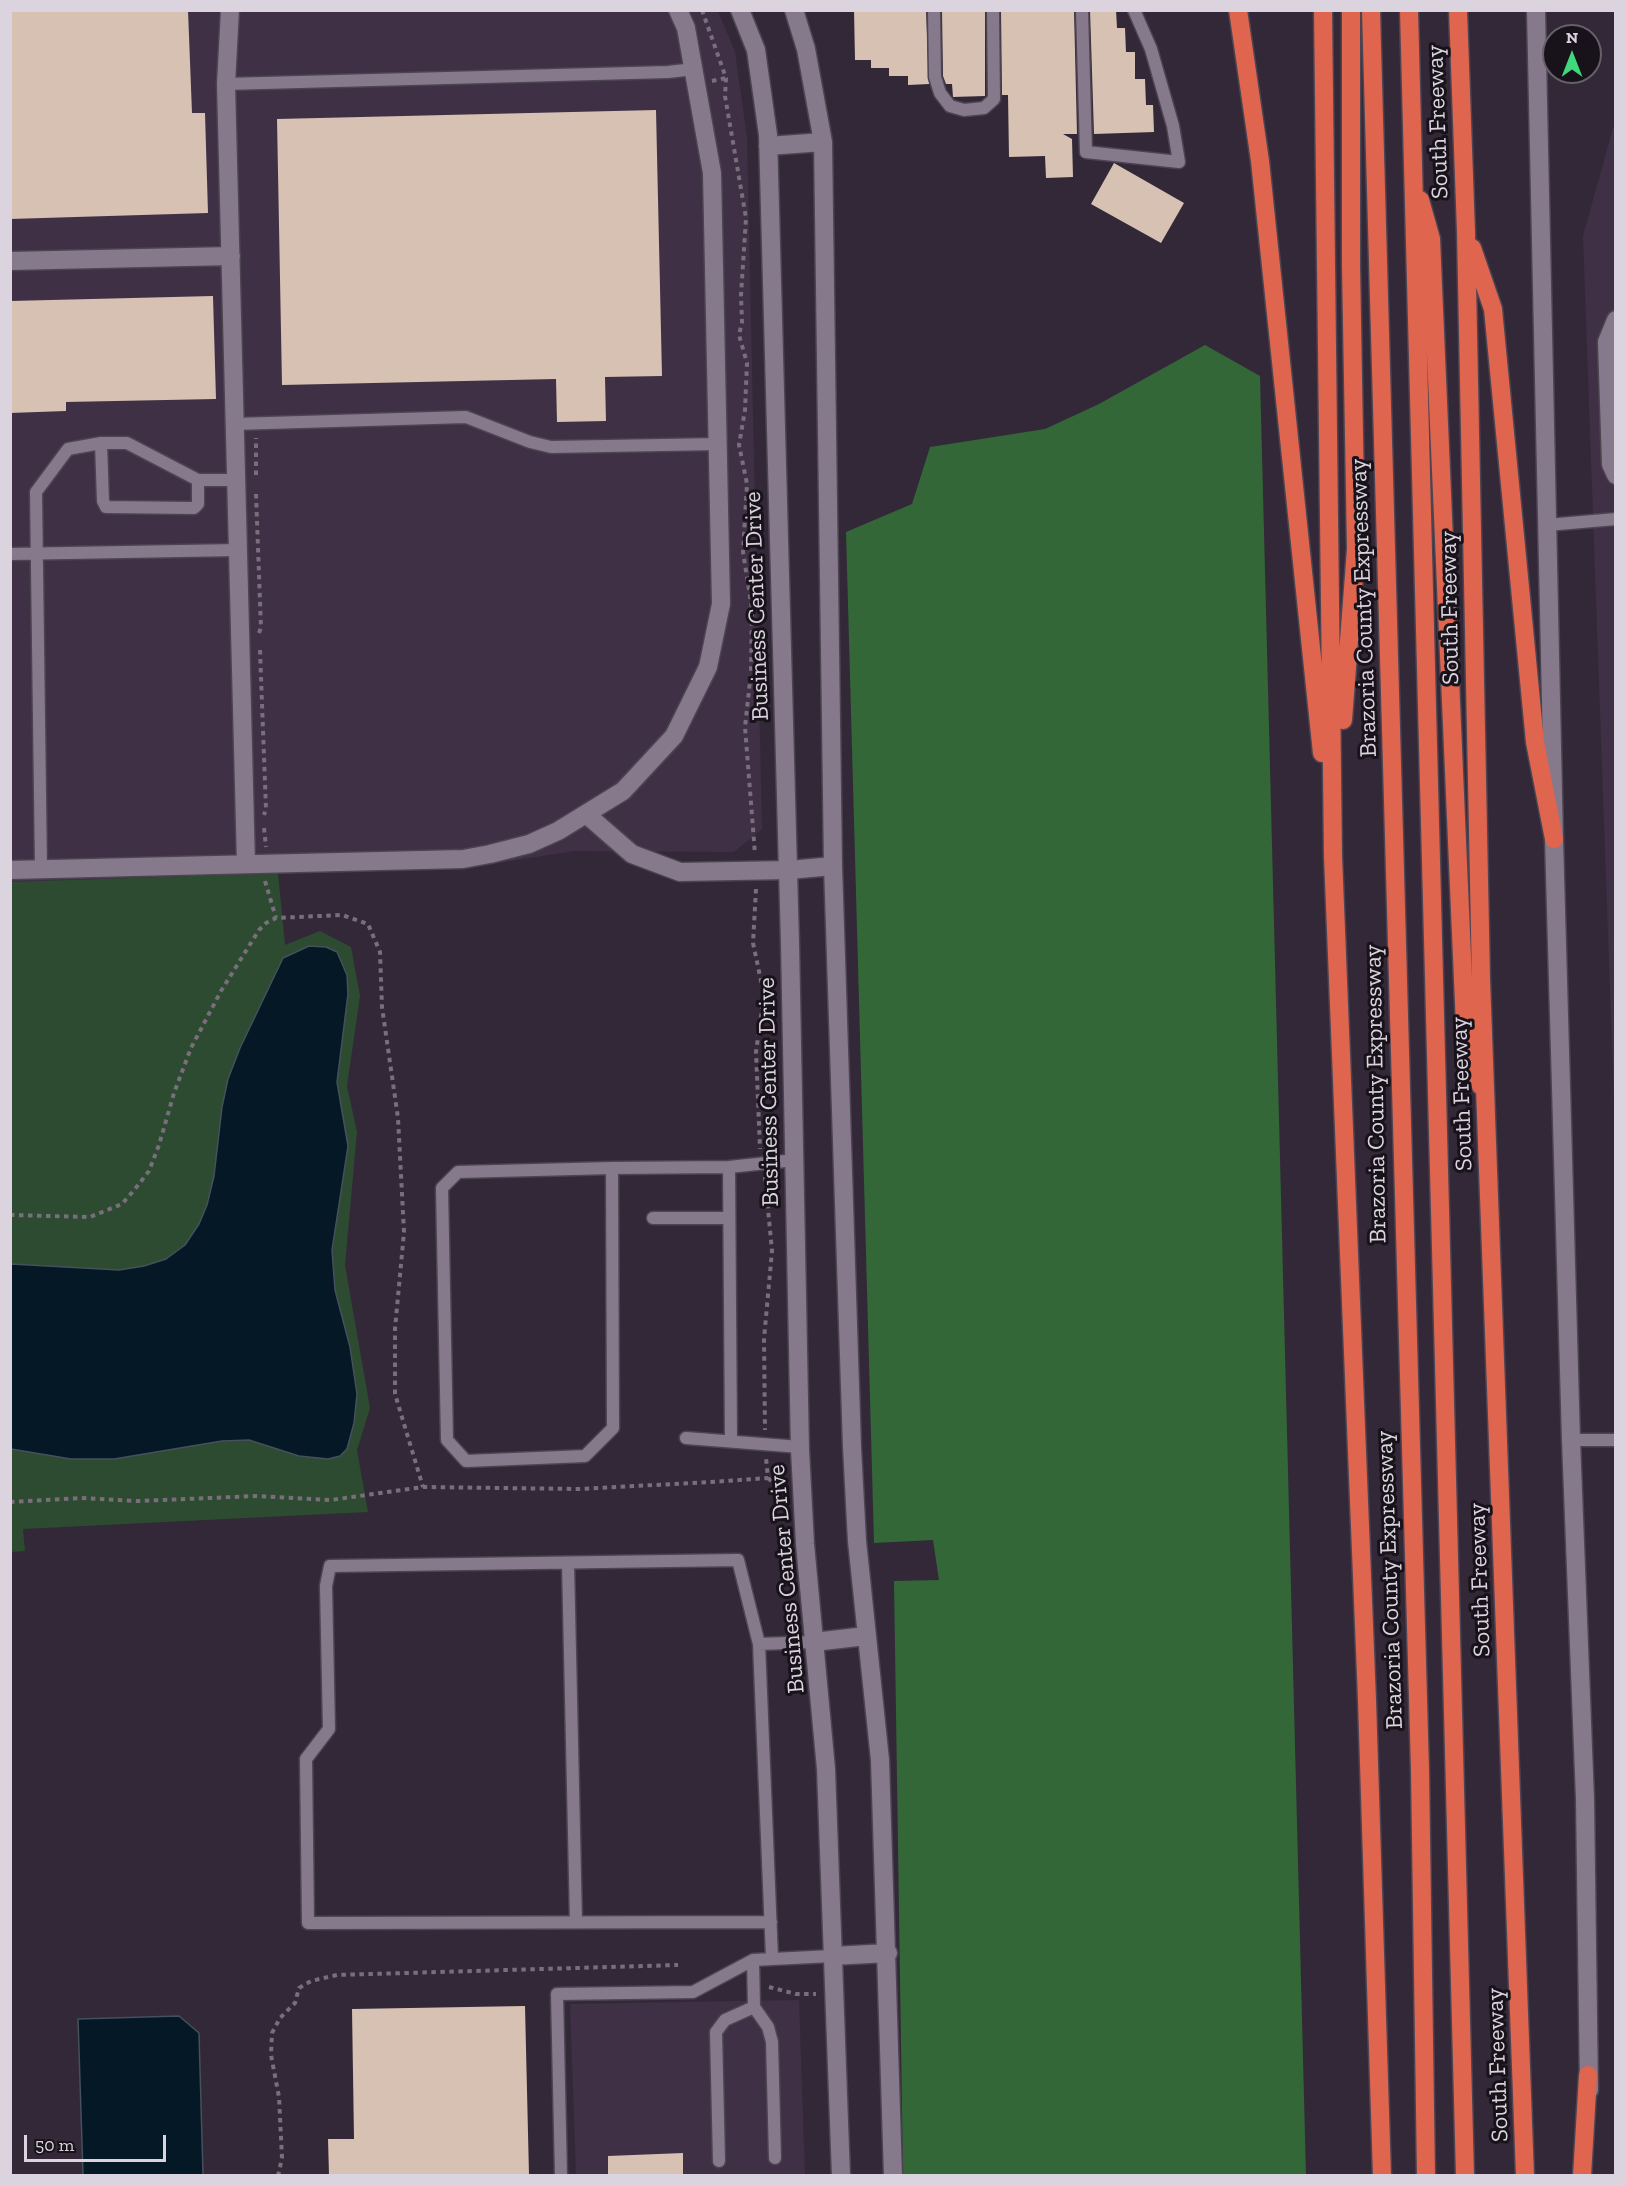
<!DOCTYPE html>
<style>
body{margin:0}
#map{position:relative;width:1626px;height:2186px;overflow:hidden;background:#332838;font-family:"Zilla Slab",serif}
canvas{display:block}
.frame{position:absolute;inset:0;border:12px solid #dbd4de;pointer-events:none}
.north{position:absolute;left:1542px;top:24px;width:60px;height:60px;box-sizing:border-box;background:#18131a;border:2px solid #666068;border-radius:50%;rotate:0deg;font-size:16px;font-weight:700;line-height:24px;text-align:center;color:#dbd4de}
.north::after{content:'';display:block;margin:auto;width:21px;height:27px;background:#41d77c;clip-path:polygon(50% 0,100% 100%,50% 72%,0 100%)}
.scale{position:absolute;left:24px;top:2135px;width:142px;height:27px;box-sizing:border-box;border:3px solid #dbd4de;border-top:0;padding-left:8px;font-size:18px;line-height:21px;white-space:nowrap;color:#dbd4de;-webkit-text-stroke:4px #18131a;paint-order:stroke}
</style>
<div id="map">
<canvas width="1626" height="2186"></canvas>
<div class="frame"></div>
<div class="north">N</div>
<div class="scale">50 m</div>
</div>
<script>
const c = document.querySelector('canvas').getContext('2d');
c.lineJoin = 'round';
function fill(path, color) {
  c.fillStyle = color;
  c.fill(path, 'evenodd');
}
function poly(rows) {
  const path = new Path2D();
  for (const r of rows) {
    path.moveTo(r[0], r[1]);
    for (let i = 2; i < r.length; i += 2) path.lineTo(r[i], r[i + 1]);
  }
  return path;
}
function trace(path, color, width, dash) {
  c.strokeStyle = color;
  c.lineWidth = width;
  c.lineCap = dash ? 'butt' : 'round';
  c.setLineDash(dash || []);
  c.stroke(path);
}
function label(font, color, halo, rows, align = 'center') {
  c.font = font + ' "Zilla Slab",serif';
  c.lineWidth = 6;
  c.setLineDash([]);
  c.textBaseline = 'middle';
  c.strokeStyle = halo;
  c.fillStyle = color;
  for (const [text, x, y, turn = 0] of rows) {
    c.save();
    c.translate(x, y);
    c.rotate((+turn || 0) * Math.PI / 180);
    c.textAlign = isNaN(turn) ? turn : align;
    if (halo) c.strokeText(text, 0, 0);
    c.fillText(text, 0, 0);
    c.restore();
  }
}
fill(poly([
 [10,11,718,11,735,52,747,137,762,829,734,852,574,851,479,866,11,882],
 [1615,121,1615,1130,1583,236],
 [799,2000,805,2175,576,2175,570,2004]
]), '#3f3045');
fill(poly([
 [278,873,285,945,320,931,351,947,360,996,347,1086,357,1132,345,1265,370,1408,357,1450,368,1512,23,1529,25,1551,11,1552,10,882]
]), '#2d4b30');
fill(poly([
 [1205,345,1260,376,1306,2175,903,2175,894,1581,939,1580,933,1540,874,1543,846,532,912,504,930,447,1045,429,1099,404]
]), '#336738');
const water = poly([
 [309,946,326,947,337,952,347,975,348,994,337,1082,348,1146,332,1250,335,1290,350,1347,357,1394,354,1423,347,1449,340,1456,328,1459,299,1456,249,1440,222,1441,114,1459,71,1459,11,1449,11,1264,119,1270,144,1266,166,1259,185,1245,199,1224,207,1205,214,1176,222,1107,228,1079,240,1048,283,958,309,946],
 [179,2016,199,2033,203,2175,83,2175,78,2019,179,2016]
]);
fill(water, '#051826');
trace(water, '#45505d', 1.5);
fill(poly([
 [10,10,188,10,192,113,205,113,208,213,10,219],
 [854,10,926,10,929,84,908,85,908,76,889,76,889,68,871,68,871,60,855,60],
 [942,10,985,10,985,96,953,97,952,84,946,84,943,76],
 [1001,10,1074,10,1077,134,1063,134,1072,139,1073,177,1046,178,1045,156,1009,157,1008,95,1002,95],
 [1090,10,1116,10,1117,28,1125,28,1126,52,1135,52,1135,79,1145,79,1146,105,1153,105,1154,132,1094,134],
 [656,110,662,376,605,377,606,421,557,422,556,379,282,385,277,119],
 [1114,163,1184,203,1161,243,1091,204],
 [213,296,216,399,66,402,66,411,10,413,10,301],
 [525,2006,529,2175,329,2175,328,2139,354,2139,352,2009],
 [683,2153,683,2175,608,2175,608,2156]
]), '#d6c1b2');
const service = poly([
 [934,10,935,77,940,93,950,106,964,110,984,108,994,99,993,10],
 [1082,10,1086,152,1179,162,1173,126,1151,49,1134,10],
 [226,84,668,72,694,69],
 [235,424,466,417,530,442,551,447,718,444],
 [101,443,103,501,106,507,194,508,198,504,198,480],
 [1547,525,1616,519],
 [10,554,238,550],
 [41,869,36,492,68,449,101,443,127,443,198,480,236,480],
 [729,1167,731,1441],
 [612,1168,613,1428,585,1456,466,1461,447,1440,442,1188,458,1172,612,1168,729,1167,795,1160],
 [653,1218,729,1218],
 [686,1438,800,1447],
 [1571,1440,1616,1440],
 [568,1563,576,1922],
 [759,1644,814,1642],
 [771,1922,308,1923,306,1759,329,1729,326,1586,330,1566,738,1560,759,1644,772,1958],
 [753,1960,754,2007,768,2027,772,2042,775,2158],
 [719,2161,716,2032,725,2020,754,2007],
 [561,2176,557,1994,693,1992,753,1960,832,1956]
]);
const minor = poly([
 [230,10,226,84,246,864],
 [10,261,231,256],
 [1616,320,1607,342,1611,464,1616,475],
 [586,814,632,854,680,872,789,870,833,866],
 [10,870,463,859,490,854,529,844,558,831,623,791,674,736,708,667,721,604,712,173,686,28,678,10]
]);
const tertiary = poly([
 [740,10,756,50,768,135,790,943,800,1450,805,1544,826,1769,841,2176],
 [794,10,806,49,823,142,833,866,852,1447,857,1541,880,1760,893,2176],
 [768,146,823,142],
 [814,1642,866,1636],
 [832,1956,888,1953]
]);
const secondary = poly([
 [1536,10,1554,839,1571,1440,1585,1799,1589,2090]
]);
const motorway = poly([
 [1238,10,1260,161,1322,753],
 [1323,10,1333,856,1367,1700,1382,2176],
 [1371,10,1420,1770,1426,2176],
 [1409,10,1465,2176],
 [1458,10,1466,232,1481,979,1525,2176],
 [1420,200,1431,239,1466,1049,1481,1086],
 [1472,248,1493,309,1535,742,1554,839],
 [1343,720,1356,549,1351,265,1351,10],
 [1582,2176,1588,2075]
]);
trace(service, '#4d4451', 15);
trace(minor, '#4d4451', 21);
trace(tertiary, '#4d4451', 21);
trace(secondary, '#4d4451', 21);
trace(motorway, '#4d4451', 21);
trace(poly([
 [702,10,726,78,725,96,746,218,741,295,742,322,739,335,747,363,745,410,739,445,747,484,743,552,752,609,751,672,745,727,755,854],
 [712,81,726,78],
 [256,475,256,438],
 [256,494,261,628,258,635],
 [260,650,266,809,264,815],
 [264,828,266,847],
 [265,881,276,918],
 [756,889,753,943,764,995,756,1052,760,1149],
 [765,1177,772,1251,764,1339,765,1430],
 [10,1215,90,1217,122,1204,135,1189,149,1171,159,1145,174,1093,191,1048,221,991,259,930,266,923,276,918,342,915,368,924,380,952,382,1007,398,1118,404,1232,395,1329,395,1394,423,1487],
 [768,1478,785,1494],
 [10,1502,80,1498,138,1501,257,1496,331,1500,423,1487,579,1489,711,1482,768,1478,766,1458],
 [769,1987,796,1994,816,1994],
 [278,2176,282,2158,279,2097,271,2055,272,2033,280,2018,295,2003,299,1988,311,1981,337,1975,678,1965]
]), '#786e7c', 4, [4.5, 4.5]);
trace(service, '#86798c', 12);
trace(minor, '#86798c', 18);
trace(tertiary, '#86798c', 18);
trace(secondary, '#86798c', 18);
trace(motorway, '#df654e', 18);
label('24px', '#dbd4de', '#18131a', [
 ["South Freeway",1438,122,-92],
 ["Business Center Drive",757,606,-92],
 ["Brazoria County Expressway",1364,608,-92],
 ["South Freeway",1450,608,-91],
 ["Business Center Drive",769,1092,-91],
 ["Brazoria County Expressway",1376,1094,-91],
 ["South Freeway",1462,1094,-92],
 ["Business Center Drive",787,1579,-95],
 ["Brazoria County Expressway",1390,1580,-92],
 ["South Freeway",1480,1580,-92],
 ["South Freeway",1498,2065,-92]
]);
</script>
